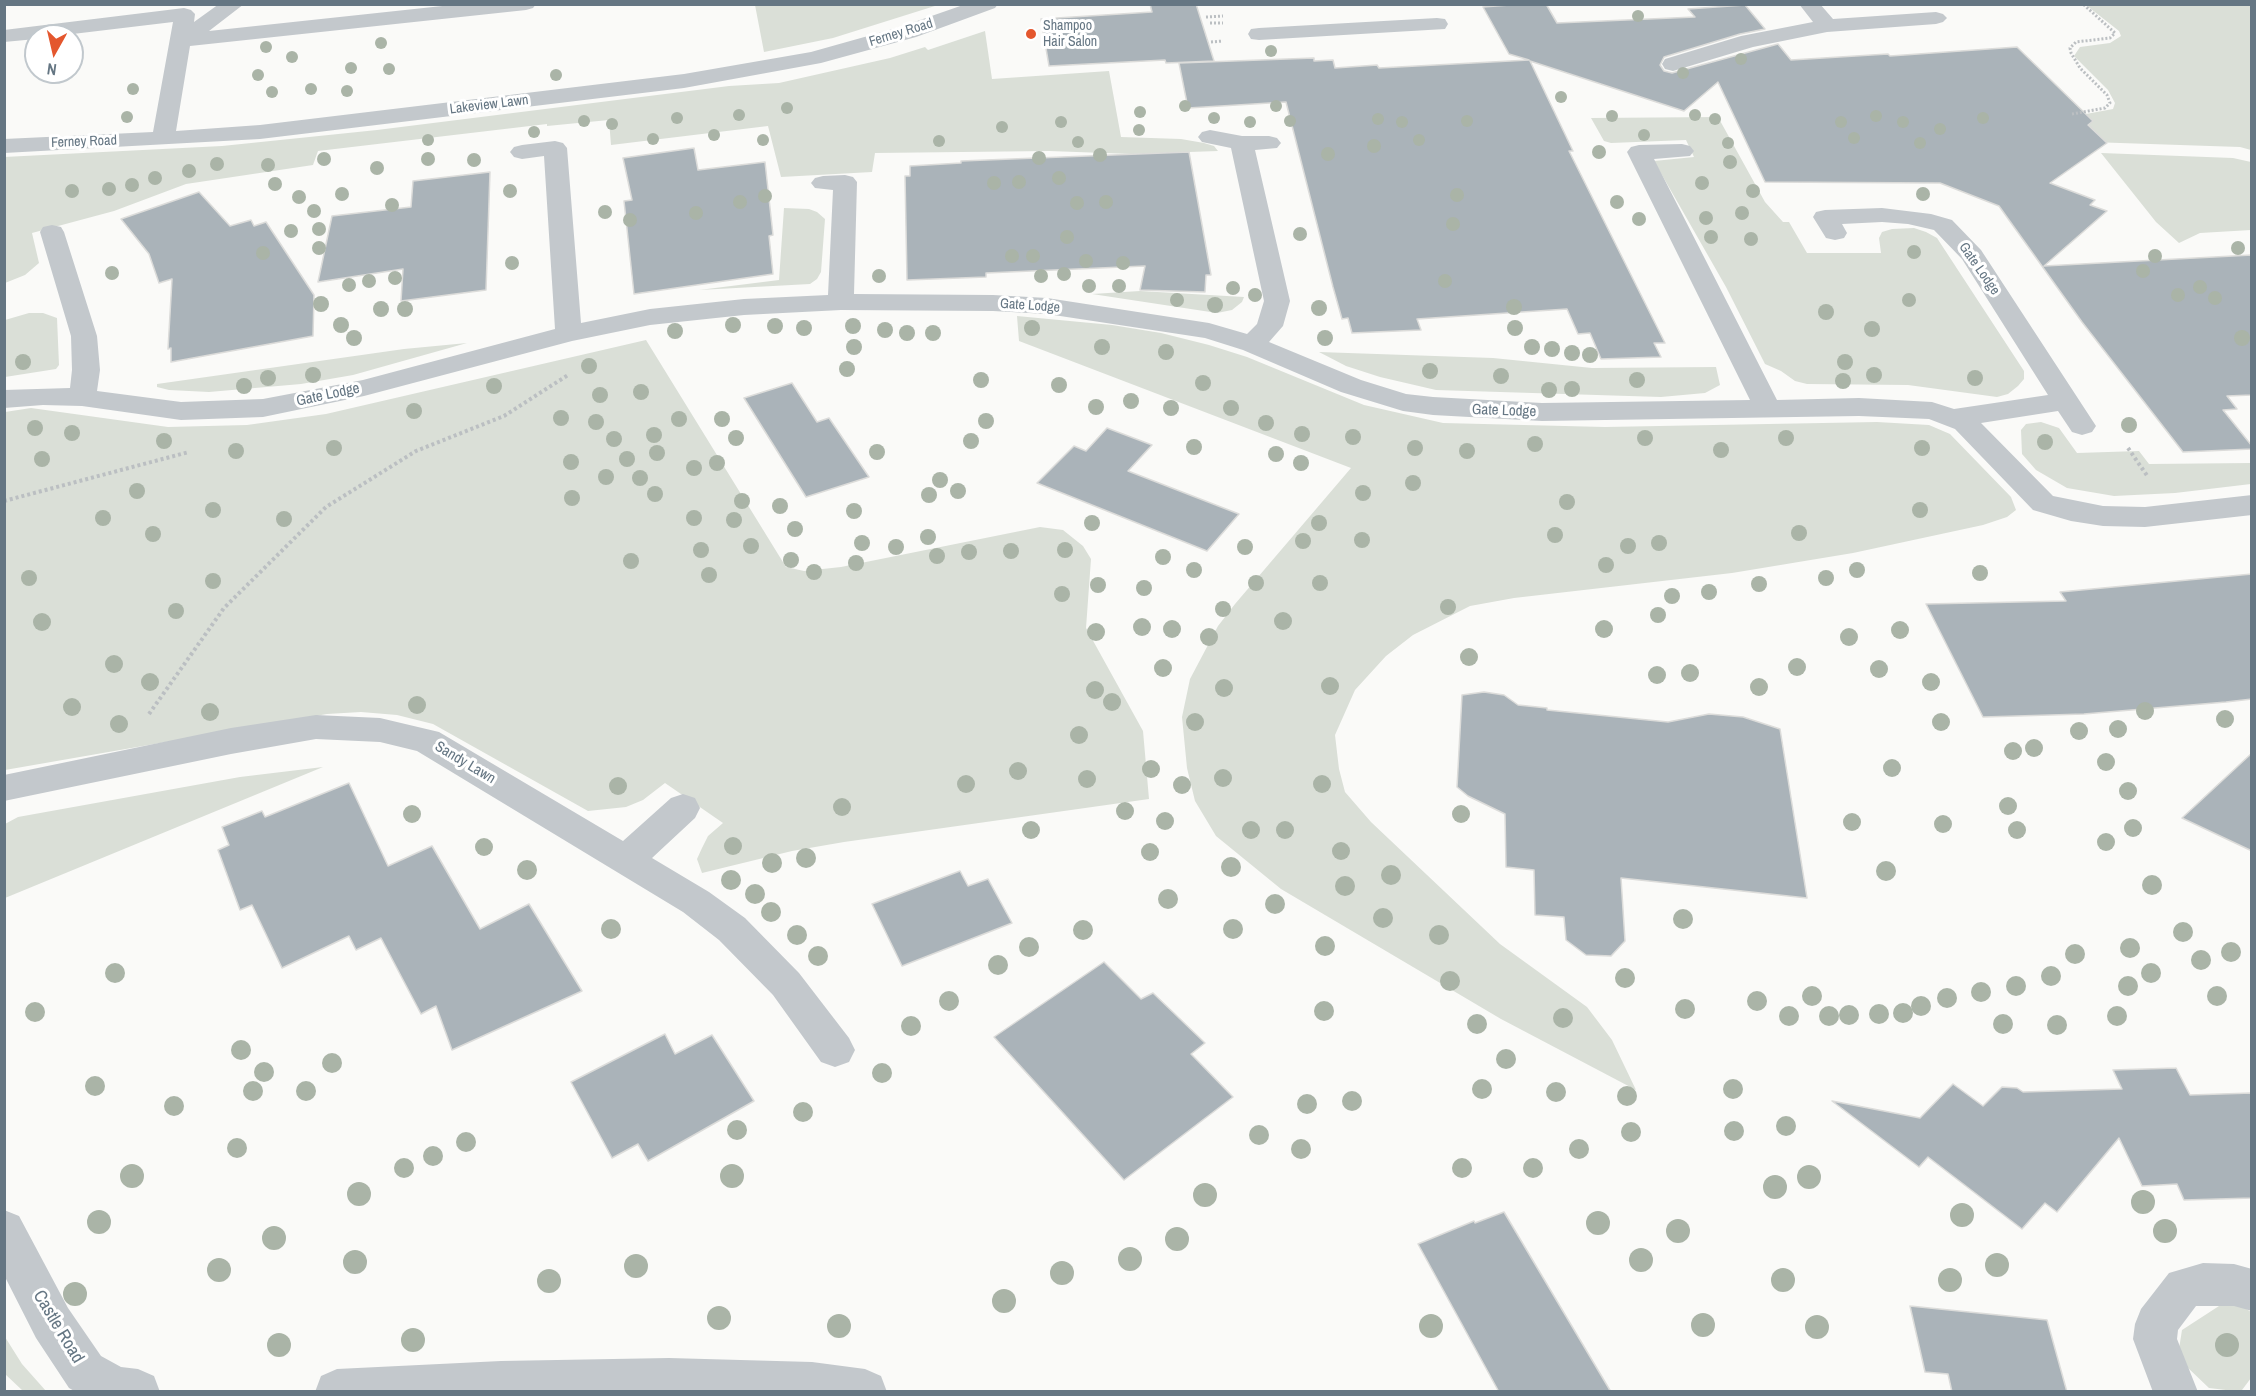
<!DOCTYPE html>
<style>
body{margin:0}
#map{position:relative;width:2256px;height:1396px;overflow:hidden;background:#fafaf8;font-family:"Archivo Narrow",sans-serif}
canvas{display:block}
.frame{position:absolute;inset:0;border:6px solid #657683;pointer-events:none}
.north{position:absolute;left:24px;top:24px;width:60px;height:60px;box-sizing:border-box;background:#fff;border:2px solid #c1c8cd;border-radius:50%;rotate:188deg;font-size:16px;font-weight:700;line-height:24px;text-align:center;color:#657683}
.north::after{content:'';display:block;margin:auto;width:21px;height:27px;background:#e4572e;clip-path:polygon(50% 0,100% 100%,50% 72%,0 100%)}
</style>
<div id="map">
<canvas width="2256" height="1396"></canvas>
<div class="frame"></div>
<div class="north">N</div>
</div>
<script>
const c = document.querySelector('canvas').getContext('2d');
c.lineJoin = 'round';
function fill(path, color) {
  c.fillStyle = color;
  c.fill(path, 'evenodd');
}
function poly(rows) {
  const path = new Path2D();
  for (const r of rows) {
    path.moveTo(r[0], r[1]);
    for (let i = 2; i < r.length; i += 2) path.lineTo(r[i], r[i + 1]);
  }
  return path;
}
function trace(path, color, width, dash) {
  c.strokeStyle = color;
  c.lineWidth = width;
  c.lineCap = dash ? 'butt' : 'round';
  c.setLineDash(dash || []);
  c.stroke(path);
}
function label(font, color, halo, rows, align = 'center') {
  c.font = font + ' "Archivo Narrow",sans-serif';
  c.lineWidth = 6;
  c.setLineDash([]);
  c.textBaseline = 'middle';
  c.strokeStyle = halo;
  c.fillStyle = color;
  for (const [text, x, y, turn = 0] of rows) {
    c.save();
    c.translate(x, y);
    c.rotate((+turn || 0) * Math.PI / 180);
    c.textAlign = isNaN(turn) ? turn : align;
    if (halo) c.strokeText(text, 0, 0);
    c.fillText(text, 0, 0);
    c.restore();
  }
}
fill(poly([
 [755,5,755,4,938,5,833,38,764,52],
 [2086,5,2251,5,2251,150,2240,147,2090,142,2070,117,2113,109,2115,103,2108,90,2074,56,2080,47,2110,43,2121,36,2119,31],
 [985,31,992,79,1109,71,1121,137,1181,139,1204,143,1214,146,1218,151,1132,154,1049,151,875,153,872,172,781,177,768,126,611,145,609,120,547,126,547,124,318,151,313,165,186,184,114,211,32,233,39,263,25,275,5,283,4,157,222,146,377,130,729,86,779,83,890,58,925,47,928,50],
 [1718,117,1765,202,1783,222,1789,222,1807,253,1881,253,1879,238,1882,232,1892,229,1914,228,1926,232,1937,238,2024,371,2024,379,2018,386,2008,394,1997,397,1908,385,1807,384,1795,381,1781,371,1765,364,1726,287,1654,161,1694,157,1686,140,1611,143,1604,141,1591,118],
 [2101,153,2233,158,2251,162,2251,230,2200,233,2179,243,2156,222],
 [784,208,809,209,817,212,825,219,821,272,817,279,810,284,699,290,779,280],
 [1140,291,1244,297,1242,302,1232,310,1217,313,1092,294],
 [29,313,43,313,57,318,59,365,56,369,5,377,5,320],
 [1017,316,1112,325,1161,333,1209,345,1247,357,1364,405,1443,423,1605,427,1877,422,1929,425,1950,434,2011,497,2016,510,2007,517,1983,525,1853,553,1732,573,1514,598,1470,606,1413,635,1386,656,1355,690,1335,735,1339,769,1345,792,1371,822,1500,944,1587,1007,1612,1040,1636,1090,1501,1019,1281,889,1216,836,1195,801,1187,768,1182,717,1190,679,1218,626,1235,604,1351,468,1019,341],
 [646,340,786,567,804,571,841,567,1040,527,1063,530,1083,546,1091,559,1086,628,1143,731,1149,799,844,842,792,851,702,873,697,859,702,848,708,836,723,823,665,783,643,800,626,807,588,811,433,724,397,715,361,712,327,714,5,770,5,412,31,408,168,427,247,425,326,414],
 [467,343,353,375,301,384,209,392,169,390,157,387,157,384,404,349],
 [1319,352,1493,358,1592,368,1716,367,1720,385,1705,393,1661,397,1436,390,1380,377,1346,366],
 [2041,422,2059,428,2077,453,2139,451,2149,464,2251,463,2251,484,2175,493,2114,496,2067,488,2036,470,2022,454,2021,430,2026,424],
 [323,767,5,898,5,824,18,817,240,777],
 [2219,1306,2242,1306,2251,1312,2251,1378,2242,1390,2234,1391,2209,1388,2187,1367,2179,1349,2182,1330],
 [5,1337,22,1364,46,1391,23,1391,5,1374]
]), '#dadfd7');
const building = poly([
 [1150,4,1196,4,1214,61,1166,63,1165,60,1049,66,1041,19,1152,12,1150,4],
 [1523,4,1546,4,1557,23,1695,17,1688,9,1745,5,1765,29,1740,34,1664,57,1660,65,1664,71,1672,73,1778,44,1791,60,1888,54,1890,56,2017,47,2093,121,2088,125,2107,143,2050,183,2095,200,2090,205,2107,211,2044,266,2252,255,2252,395,2227,396,2237,409,2223,410,2252,446,2252,449,2183,452,2082,322,1999,206,1940,183,1765,182,1718,82,1684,111,1530,61,1573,151,1569,151,1665,343,1654,343,1661,357,1601,359,1590,333,1578,334,1567,309,1417,319,1421,330,1352,333,1348,318,1342,319,1333,287,1286,102,1188,108,1179,63,1314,58,1314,61,1333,60,1335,68,1377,65,1379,68,1529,60,1509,54,1483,7,1523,4],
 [694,148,698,170,765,162,773,235,769,236,773,274,634,294,624,201,632,200,623,158,694,148],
 [1189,152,1211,275,1206,275,1205,292,1140,290,1145,266,986,273,986,277,907,280,905,176,910,176,910,166,961,163,961,161,1189,152],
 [490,172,486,290,401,301,403,269,318,282,332,216,411,207,413,181,490,172],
 [199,192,230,226,251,220,254,226,266,222,314,295,313,336,171,362,171,348,168,349,172,279,159,283,149,254,121,219,199,192],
 [792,383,817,422,829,418,869,477,806,497,744,398,792,383],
 [1107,428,1152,445,1128,471,1239,514,1207,551,1037,483,1074,446,1086,451,1107,428],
 [2252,574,2252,699,2226,702,2084,714,1983,717,1926,604,2066,601,2060,592,2252,574],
 [1484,692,1504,695,1518,705,1547,708,1547,710,1668,722,1709,714,1743,717,1780,729,1807,898,1621,878,1625,941,1611,956,1586,955,1566,940,1564,917,1535,915,1534,870,1506,867,1505,814,1468,796,1457,787,1462,695,1484,692],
 [2252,753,2252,851,2182,818,2252,753],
 [349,783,388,866,432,846,480,929,529,904,582,991,452,1050,436,1006,421,1014,381,938,356,950,349,936,282,968,252,905,240,910,218,850,229,845,222,827,262,811,265,817,349,783],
 [960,871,968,886,988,879,1012,923,902,966,872,904,960,871],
 [1104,962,1141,999,1153,993,1205,1043,1191,1054,1233,1097,1124,1180,994,1037,1104,962],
 [665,1034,675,1054,712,1035,754,1101,648,1161,638,1144,612,1158,571,1082,665,1034],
 [2176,1068,2190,1095,2252,1093,2252,1198,2184,1200,2177,1184,2142,1186,2119,1138,2057,1212,2045,1203,2022,1229,1928,1157,1919,1167,1832,1101,1920,1118,1953,1084,1983,1106,2002,1087,2017,1088,2023,1092,2122,1089,2113,1070,2176,1068],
 [1504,1212,1611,1392,1499,1392,1418,1244,1474,1221,1475,1223,1504,1212],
 [1910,1306,2047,1320,2067,1392,1952,1392,1948,1374,1925,1372,1910,1306]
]);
fill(building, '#aab3b9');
trace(building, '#dcdcda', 1.5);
trace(poly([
 [1206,17,1223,16],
 [1210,23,1223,23],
 [1211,42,1223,41],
 [2072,114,2105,108,2110,103,2107,95,2080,68,2071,53,2070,48,2076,42,2110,38,2115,33,2083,4]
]), '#bbbfc2', 3, [2, 2]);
trace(poly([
 [2128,448,2148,477],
 [4,501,189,452],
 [149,714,224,608,326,507,416,451,504,416,568,375]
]), '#bbbfc2', 4, [3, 3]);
fill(poly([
 [219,4,244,4,209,31,461,4,536,4,533,8,526,10,190,46,176,131,260,125,684,74,811,52,900,27,966,4,998,4,995,8,916,37,821,63,684,88,260,139,4,153,4,139,153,132,173,22,56,36,36,36,36,39,4,42,4,30,184,8,191,10,195,14,194,22,219,4],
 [1799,4,1820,4,1833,19,1936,12,1943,14,1947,18,1943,22,1936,24,1827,32,1753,47,1673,71,1665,69,1662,64,1665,59,1741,36,1813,22,1799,4],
 [1437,18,1445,19,1448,24,1445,29,1259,40,1251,39,1248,34,1251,29,1259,28,1437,18],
 [1210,130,1242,136,1269,136,1277,138,1281,143,1277,148,1255,150,1290,301,1283,326,1269,342,1361,380,1406,394,1433,397,1542,403,1750,400,1627,152,1631,147,1639,145,1682,144,1690,146,1694,151,1690,156,1654,159,1777,400,1859,398,1932,402,1954,409,2048,395,1962,259,1934,230,1908,224,1882,222,1842,224,1847,233,1844,238,1835,240,1826,238,1813,217,1816,212,1825,210,1882,208,1931,214,1952,220,1981,250,2096,426,2092,432,2082,435,2072,432,2058,411,1981,423,2053,496,2103,506,2145,507,2252,495,2252,515,2145,527,2103,526,2071,521,2033,510,1955,429,1929,419,1859,416,1542,421,1433,415,1403,411,1341,392,1243,350,1205,338,1047,314,993,311,841,310,744,315,650,325,572,341,364,396,263,417,181,420,82,406,43,405,4,408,4,390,70,388,72,370,71,336,40,232,43,227,52,225,61,227,64,232,97,336,100,370,97,391,181,402,263,399,363,380,555,329,544,156,522,159,514,157,510,152,514,147,522,145,555,141,563,143,567,148,581,323,650,309,744,299,828,295,833,190,815,188,811,183,815,178,823,176,845,175,853,177,857,182,854,294,993,295,1047,298,1209,323,1247,334,1257,324,1264,301,1231,148,1202,142,1198,137,1202,132,1210,130],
 [316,715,380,718,439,732,623,841,671,798,683,794,695,798,700,808,695,818,652,858,709,892,745,918,799,973,849,1038,855,1050,849,1062,835,1067,821,1062,773,995,719,940,683,912,417,751,380,742,316,739,231,754,4,801,4,775,231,728,316,715],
 [4,1210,19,1216,68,1308,101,1356,121,1367,138,1369,154,1376,160,1392,76,1392,69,1388,36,1338,4,1275,4,1210],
 [2203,1263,2234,1264,2252,1269,2252,1311,2234,1306,2196,1306,2178,1330,2177,1339,2198,1392,2153,1392,2133,1339,2135,1324,2141,1309,2169,1273,2203,1263],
 [669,1358,812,1362,865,1369,881,1376,887,1392,315,1392,321,1376,337,1369,501,1361,669,1358]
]), '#c3c8cc');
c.fillStyle = '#aab4a7';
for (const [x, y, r] of [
 [1638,16,6],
 [381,43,6],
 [266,47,6],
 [1271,51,6],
 [292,57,6],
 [1741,59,6],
 [351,68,6],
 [389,69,6],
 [1683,73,6],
 [258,75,6],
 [556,75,6],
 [133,89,6],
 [311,89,6],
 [347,91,6],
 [272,92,6],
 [1561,97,6],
 [1185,106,6],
 [1276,106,6],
 [787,108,6],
 [1140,112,6],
 [739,115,6],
 [1695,115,6],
 [1612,116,6],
 [1876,116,6],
 [127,117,6],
 [677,118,6],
 [1214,118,6],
 [1983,118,6],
 [1378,119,6],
 [1715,119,6],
 [584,121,6],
 [1290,121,6],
 [1467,121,6],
 [1061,122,6],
 [1250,122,6],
 [1402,122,6],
 [1841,122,6],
 [1903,122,6],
 [612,124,6],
 [1002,127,6],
 [1940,129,6],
 [1139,130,6],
 [534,132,6],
 [714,135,6],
 [1644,135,6],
 [1854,138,6],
 [653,139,6],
 [428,140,6],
 [763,140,6],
 [1419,140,6],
 [939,141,6],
 [1078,142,6],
 [1728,143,6],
 [1920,143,6],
 [1374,146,7],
 [1599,152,7],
 [1328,154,7],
 [1100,155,7],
 [1039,158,7],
 [324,159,7],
 [428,159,7],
 [474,160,7],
 [1730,162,7],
 [217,164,7],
 [268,165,7],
 [377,168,7],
 [189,171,7],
 [155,178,7],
 [1059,178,7],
 [1019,182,7],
 [994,183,7],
 [1702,183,7],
 [275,184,7],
 [132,185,7],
 [109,189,7],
 [72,191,7],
 [510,191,7],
 [1753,191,7],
 [342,194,7],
 [1923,194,7],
 [1457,195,7],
 [765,196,7],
 [299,197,7],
 [740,202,7],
 [1106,202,7],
 [1617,202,7],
 [1077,203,7],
 [392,205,7],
 [314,211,7],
 [605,212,7],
 [696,213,7],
 [1742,213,7],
 [1706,218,7],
 [1639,219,7],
 [630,220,7],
 [1453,224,7],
 [319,229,7],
 [291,231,7],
 [1300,234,7],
 [1067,237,7],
 [1711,237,7],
 [1751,239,7],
 [319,248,7],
 [2238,248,7],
 [1914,252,7],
 [263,253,7],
 [1012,256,7],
 [1033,256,7],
 [2155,256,7],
 [1086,261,7],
 [512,263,7],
 [1123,263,7],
 [2143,271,7],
 [112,273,7],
 [1064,274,7],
 [879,276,7],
 [1041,276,7],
 [395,278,7],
 [369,281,7],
 [1445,281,7],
 [349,285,7],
 [1089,286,7],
 [1119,286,7],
 [2200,287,7],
 [1233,288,7],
 [1255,295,7],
 [2178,295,7],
 [2215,298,7],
 [1177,300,7],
 [1909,300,7],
 [321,304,8],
 [1215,305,8],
 [1514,307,8],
 [1319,308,8],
 [381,309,8],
 [405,309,8],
 [1826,312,8],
 [341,325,8],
 [733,325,8],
 [775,326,8],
 [853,326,8],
 [804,328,8],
 [1032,328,8],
 [1515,328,8],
 [1872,329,8],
 [885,330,8],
 [675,331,8],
 [907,333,8],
 [933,333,8],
 [354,338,8],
 [1325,338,8],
 [2242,338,8],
 [854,347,8],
 [1102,347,8],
 [1532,347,8],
 [1552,349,8],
 [1166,352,8],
 [1572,353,8],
 [1590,355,8],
 [23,362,8],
 [1845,362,8],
 [589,366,8],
 [847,369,8],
 [1430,371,8],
 [313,375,8],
 [1874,375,8],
 [1501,376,8],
 [268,378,8],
 [1975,378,8],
 [981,380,8],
 [1637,380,8],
 [1843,381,8],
 [1203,383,8],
 [1059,385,8],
 [244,386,8],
 [494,386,8],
 [1572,389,8],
 [1549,390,8],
 [641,392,8],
 [600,395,8],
 [1131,401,8],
 [1096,407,8],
 [1171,408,8],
 [1231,408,8],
 [414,411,8],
 [561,418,8],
 [679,419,8],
 [722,419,8],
 [986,421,8],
 [596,422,8],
 [1266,423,8],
 [2129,425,8],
 [35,428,8],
 [72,433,8],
 [1302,434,8],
 [654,435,8],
 [1353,437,8],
 [736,438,8],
 [1645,438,8],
 [1786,438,8],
 [614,439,8],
 [164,441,8],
 [971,441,8],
 [2045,442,8],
 [1535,444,8],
 [1194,447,8],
 [334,448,8],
 [1415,448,8],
 [1922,448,8],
 [1721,450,8],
 [236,451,8],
 [1467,451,8],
 [877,452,8],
 [657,453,8],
 [1276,454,8],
 [42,459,8],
 [627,459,8],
 [571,462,8],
 [717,463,8],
 [1301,463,8],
 [694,468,8],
 [606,477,8],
 [640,478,8],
 [940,480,8],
 [1413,483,8],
 [137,491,8],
 [958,491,8],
 [1363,493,8],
 [655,494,8],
 [929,495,8],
 [572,498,8],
 [742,501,8],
 [1567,502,8],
 [780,506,8],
 [213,510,8],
 [1920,510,8],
 [854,511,8],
 [103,518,8],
 [694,518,8],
 [284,519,8],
 [734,520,8],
 [1092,523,8],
 [1319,523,8],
 [795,529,8],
 [1799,533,8],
 [153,534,8],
 [1555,535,8],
 [928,537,8],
 [1362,540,8],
 [1303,541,8],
 [862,543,8],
 [1659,543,8],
 [751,546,8],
 [1628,546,8],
 [896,547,8],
 [1245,547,8],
 [701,550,8],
 [1065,550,8],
 [1011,551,8],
 [969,552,8],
 [937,556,8],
 [1163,557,8],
 [791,560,8],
 [631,561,8],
 [856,563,8],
 [1606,565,8],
 [1194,570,8],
 [1857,570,8],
 [814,572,8],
 [1980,573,8],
 [709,575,8],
 [29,578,8],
 [1826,578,8],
 [213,581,8],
 [1256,583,8],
 [1320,583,8],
 [1759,584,8],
 [1098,585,8],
 [1144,588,8],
 [1709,592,8],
 [1062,594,8],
 [1672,596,8],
 [1448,607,8],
 [1223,609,8],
 [176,611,8],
 [1658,615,8],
 [1283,621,9],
 [42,622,9],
 [1142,627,9],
 [1172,629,9],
 [1604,629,9],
 [1900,630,9],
 [1096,632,9],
 [1209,637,9],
 [1849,637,9],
 [1469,657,9],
 [114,664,9],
 [1797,667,9],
 [1163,668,9],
 [1879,669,9],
 [1690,673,9],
 [1657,675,9],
 [150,682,9],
 [1931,682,9],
 [1330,686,9],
 [1759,687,9],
 [1224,688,9],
 [1095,690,9],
 [1112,702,9],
 [417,705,9],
 [72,707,9],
 [2145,711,9],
 [210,712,9],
 [2225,719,9],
 [1195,722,9],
 [1941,722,9],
 [119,724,9],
 [2118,729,9],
 [2079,731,9],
 [1079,735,9],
 [2034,748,9],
 [2013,751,9],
 [2106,762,9],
 [1892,768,9],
 [1151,769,9],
 [1018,771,9],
 [1223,778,9],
 [1087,779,9],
 [966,784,9],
 [1322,784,9],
 [1182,785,9],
 [618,786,9],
 [2128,791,9],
 [2008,806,9],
 [842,807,9],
 [1125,811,9],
 [412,814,9],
 [1461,814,9],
 [1165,821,9],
 [1852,822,9],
 [1943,824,9],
 [2133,828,9],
 [1031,830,9],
 [1251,830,9],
 [1285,830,9],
 [2017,830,9],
 [2106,842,9],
 [733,846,9],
 [484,847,9],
 [1341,851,9],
 [1150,852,9],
 [806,858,10],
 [772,863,10],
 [1231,867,10],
 [527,870,10],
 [1886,871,10],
 [1391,875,10],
 [731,880,10],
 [2152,885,10],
 [1345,886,10],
 [755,894,10],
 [1168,899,10],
 [1275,904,10],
 [771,912,10],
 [1383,918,10],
 [1683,919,10],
 [611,929,10],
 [1233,929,10],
 [1083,930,10],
 [2183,932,10],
 [797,935,10],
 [1439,935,10],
 [1325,946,10],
 [1029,947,10],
 [2130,948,10],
 [2231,952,10],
 [2075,954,10],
 [818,956,10],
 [2201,960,10],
 [998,965,10],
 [115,973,10],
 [2151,973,10],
 [2051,976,10],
 [1625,978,10],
 [1450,981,10],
 [2016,986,10],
 [2128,986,10],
 [1981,992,10],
 [1812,996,10],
 [2217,996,10],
 [1947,998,10],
 [949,1001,10],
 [1757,1001,10],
 [1921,1006,10],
 [1685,1009,10],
 [1324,1011,10],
 [35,1012,10],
 [1903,1013,10],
 [1879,1014,10],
 [1849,1015,10],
 [1789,1016,10],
 [1829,1016,10],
 [2117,1016,10],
 [1563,1018,10],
 [1477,1024,10],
 [2003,1024,10],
 [2057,1025,10],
 [911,1026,10],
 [241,1050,10],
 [1506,1059,10],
 [332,1063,10],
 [264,1072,10],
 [882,1073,10],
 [95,1086,10],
 [1482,1089,10],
 [1733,1089,10],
 [253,1091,10],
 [306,1091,10],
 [1556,1092,10],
 [1627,1096,10],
 [1352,1101,10],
 [1307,1104,10],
 [174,1106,10],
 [803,1112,10],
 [1786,1126,10],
 [737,1130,10],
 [1734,1131,10],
 [1631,1132,10],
 [1259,1135,10],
 [466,1142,10],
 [237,1148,10],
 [1301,1149,10],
 [1579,1149,10],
 [433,1156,10],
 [404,1168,10],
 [1462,1168,10],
 [1533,1168,10],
 [132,1176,12],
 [732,1176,12],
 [1809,1177,12],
 [1775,1187,12],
 [359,1194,12],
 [1205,1195,12],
 [2143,1202,12],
 [1962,1215,12],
 [99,1222,12],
 [1598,1223,12],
 [1678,1231,12],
 [2165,1231,12],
 [274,1238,12],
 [1177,1239,12],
 [1130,1259,12],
 [1641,1260,12],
 [355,1262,12],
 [1997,1265,12],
 [636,1266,12],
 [219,1270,12],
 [1062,1273,12],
 [1783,1280,12],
 [1950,1280,12],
 [549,1281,12],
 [75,1294,12],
 [1004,1301,12],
 [719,1318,12],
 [1703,1325,12],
 [839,1326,12],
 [1431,1326,12],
 [1817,1327,12],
 [413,1340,12],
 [279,1345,12],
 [2227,1345,12]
]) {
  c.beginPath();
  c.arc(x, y, r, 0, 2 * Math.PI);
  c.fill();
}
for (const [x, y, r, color] of [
 [1031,34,6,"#e4572e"]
]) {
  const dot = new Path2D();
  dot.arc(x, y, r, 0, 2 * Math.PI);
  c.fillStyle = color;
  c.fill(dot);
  trace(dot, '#fff', 2);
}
label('14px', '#657683', '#fff', [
 ["Shampoo",1043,26],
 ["Hair Salon",1043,42]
], 'left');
label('14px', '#657683', '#fff', [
 ["Ferney Road",901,33,-17],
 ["Lakeview Lawn",489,105,-7],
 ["Ferney Road",84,142,-2],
 ["Gate Lodge",1979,269,55],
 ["Gate Lodge",1030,306,4]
]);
label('15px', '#657683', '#fff', [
 ["Gate Lodge",328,395,-12],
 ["Gate Lodge",1504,411,2],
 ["Sandy Lawn",465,763,31]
]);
label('18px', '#657683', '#fff', [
 ["Castle Road",58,1327,59]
]);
</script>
